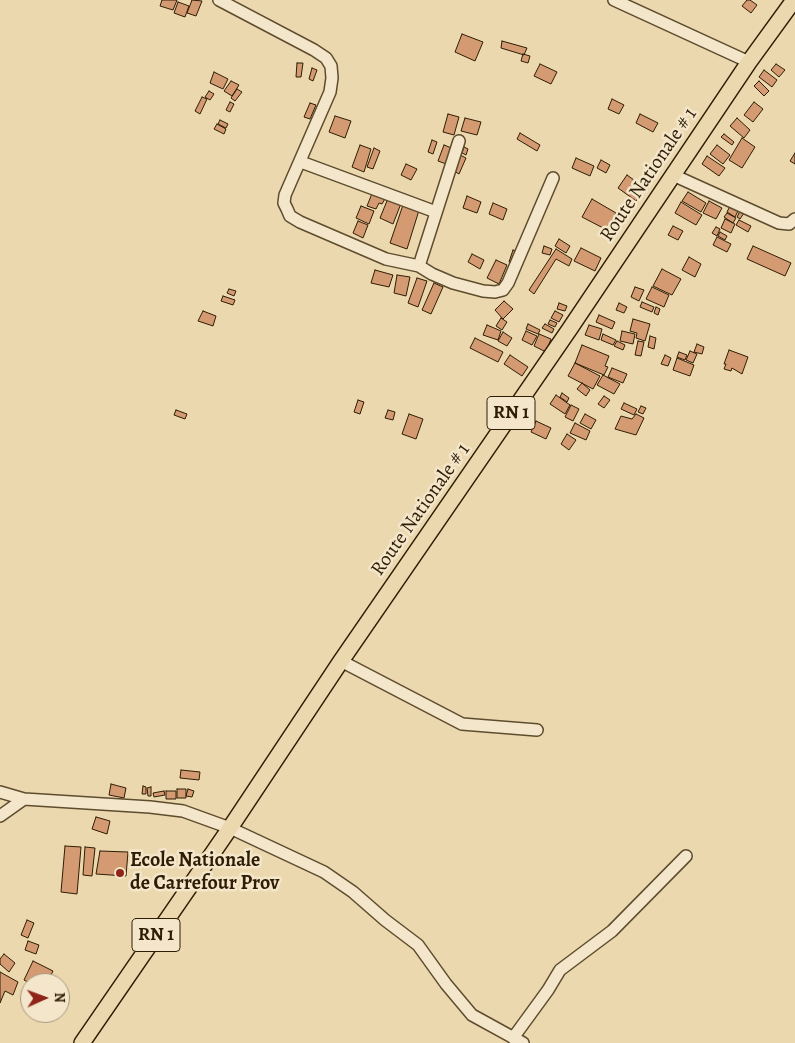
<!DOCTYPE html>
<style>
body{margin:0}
#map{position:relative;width:795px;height:1043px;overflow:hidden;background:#ecd8ae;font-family:Alegreya,serif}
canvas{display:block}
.north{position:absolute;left:20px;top:973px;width:50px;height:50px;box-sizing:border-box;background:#f3e6ca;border:1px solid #a4967b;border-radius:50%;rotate:88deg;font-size:14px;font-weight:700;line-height:20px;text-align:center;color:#2e1d04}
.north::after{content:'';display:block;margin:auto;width:18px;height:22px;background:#8f2418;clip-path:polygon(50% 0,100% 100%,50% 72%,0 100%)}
</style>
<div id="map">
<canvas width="795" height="1043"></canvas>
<div class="north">N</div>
</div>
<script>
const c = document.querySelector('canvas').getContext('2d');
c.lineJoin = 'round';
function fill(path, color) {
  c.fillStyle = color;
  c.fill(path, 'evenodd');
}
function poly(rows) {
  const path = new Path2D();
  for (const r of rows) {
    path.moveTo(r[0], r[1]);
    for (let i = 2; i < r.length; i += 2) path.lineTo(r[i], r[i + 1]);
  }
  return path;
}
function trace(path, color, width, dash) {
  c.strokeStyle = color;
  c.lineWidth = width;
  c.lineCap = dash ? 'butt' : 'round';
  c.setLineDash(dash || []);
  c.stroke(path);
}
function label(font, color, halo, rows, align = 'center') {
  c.font = font + ' Alegreya,serif';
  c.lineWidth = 5;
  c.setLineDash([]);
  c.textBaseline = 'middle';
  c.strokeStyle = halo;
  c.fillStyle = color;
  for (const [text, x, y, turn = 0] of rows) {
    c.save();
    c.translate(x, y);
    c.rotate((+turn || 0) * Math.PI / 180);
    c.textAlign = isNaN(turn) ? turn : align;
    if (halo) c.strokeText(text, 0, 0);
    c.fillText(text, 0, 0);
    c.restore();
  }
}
const building = poly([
 [162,0,177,0,173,10,160,6,162,0],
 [192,0,202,1,196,16,187,13,192,0],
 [747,0,750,0,757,5,751,13,742,6,747,0],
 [178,2,189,6,185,17,174,13,178,2],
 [462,34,483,42,475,61,455,52,462,34],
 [502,41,527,48,524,55,501,48,502,41],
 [523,54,530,56,528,63,521,61,523,54],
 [297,63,303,63,301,77,296,77,297,63],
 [540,64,557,72,551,84,534,76,540,64],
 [776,64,785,70,779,77,771,70,776,64],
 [312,68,317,70,313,81,309,79,312,68],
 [764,70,777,80,772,87,759,77,764,70],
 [214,72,228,79,223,89,210,83,214,72],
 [231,81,239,85,232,96,224,91,231,81],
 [759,81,769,91,764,96,754,86,759,81],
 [237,89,242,92,235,101,231,98,237,89],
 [209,91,214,94,210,100,205,97,209,91],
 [202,97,207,99,200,114,195,111,202,97],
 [612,99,624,105,619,114,608,109,612,99],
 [230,102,234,104,230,112,226,110,230,102],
 [754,102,763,109,753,122,744,115,754,102],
 [310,103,316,105,310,119,304,117,310,103],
 [448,114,459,117,454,135,443,132,448,114],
 [640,114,658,123,653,132,636,123,640,114],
 [335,116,351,121,345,138,329,132,335,116],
 [465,118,481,122,477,135,461,131,465,118],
 [737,118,750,130,744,138,730,126,737,118],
 [220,120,228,124,226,128,218,124,220,120],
 [217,124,226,129,224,134,214,129,217,124],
 [520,133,540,145,537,151,517,139,520,133],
 [724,134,734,142,732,145,721,137,724,134],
 [742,138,755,147,742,168,729,160,742,138],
 [432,140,437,142,433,154,428,152,432,140],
 [360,145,371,149,364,172,352,167,360,145],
 [444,145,454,149,449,165,438,161,444,145],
 [717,145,730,155,723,164,710,154,717,145],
 [464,147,468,149,466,155,462,153,464,147],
 [374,148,380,151,373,169,367,167,374,148],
 [795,153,795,164,790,161,795,153],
 [460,155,466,158,459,174,454,171,460,155],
 [707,156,725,168,719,176,702,164,707,156],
 [576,158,594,166,590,176,572,168,576,158],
 [601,160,610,165,606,173,597,168,601,160],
 [406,164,417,169,411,180,401,175,406,164],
 [627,175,645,188,636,201,618,188,627,175],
 [373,191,386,197,382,204,379,203,376,209,367,206,373,191],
 [688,192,706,203,701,212,682,201,688,192],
 [389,196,402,201,393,224,380,218,389,196],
 [467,196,481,202,477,213,463,208,467,196],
 [592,199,616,213,607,230,582,217,592,199],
 [709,201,722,208,716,219,703,213,709,201],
 [404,202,420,207,407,249,390,243,404,202],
 [681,202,702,215,696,225,675,213,681,202],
 [732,202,740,207,735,217,727,212,732,202],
 [493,203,507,209,503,220,489,214,493,203],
 [361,206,374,211,369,224,356,218,361,206],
 [740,211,744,213,740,219,737,217,740,211],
 [727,213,736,218,733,223,724,217,727,213],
 [725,219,735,224,731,233,721,228,725,219],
 [739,220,751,226,748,232,736,225,739,220],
 [358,221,368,225,363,238,353,233,358,221],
 [673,226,683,231,678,240,668,235,673,226],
 [716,227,720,229,717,236,712,233,716,227],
 [720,232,727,236,725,240,718,236,720,232],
 [717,237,731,244,727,252,713,245,717,237],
 [559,239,570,246,566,253,555,246,559,239],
 [544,246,552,249,550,255,542,253,544,246],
 [753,246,791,263,785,276,747,259,753,246],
 [581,248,601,258,595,271,574,261,581,248],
 [556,249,572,259,569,266,556,259,534,294,529,290,556,249],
 [513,250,519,252,515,264,509,262,513,250],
 [472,254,484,260,480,269,468,262,472,254],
 [689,257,701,264,695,277,682,270,689,257],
 [496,260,507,265,499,284,487,278,496,260],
 [662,269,681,279,672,295,653,286,662,269],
 [375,270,393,275,389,287,371,283,375,270],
 [397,275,410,277,406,296,394,293,397,275],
 [417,278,427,281,418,307,408,303,417,278],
 [434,283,443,287,431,314,422,310,434,283],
 [635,287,644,290,639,301,631,297,635,287],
 [652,287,669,295,664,307,646,299,652,287],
 [229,289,236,291,234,296,227,293,229,289],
 [223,296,235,300,233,305,221,301,223,296],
 [504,301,513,309,503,319,495,310,504,301],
 [642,302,654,307,652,312,640,307,642,302],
 [559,303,567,306,565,311,557,309,559,303],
 [619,303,627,307,624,313,616,310,619,303],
 [656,307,660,309,658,315,654,313,656,307],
 [203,311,216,316,213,326,198,321,203,311],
 [555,311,563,315,559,322,551,318,555,311],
 [599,315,615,322,612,329,596,322,599,315],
 [501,318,507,322,502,330,496,326,501,318],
 [633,319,650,324,645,341,636,338,637,333,630,331,633,319],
 [550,320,557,323,555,327,548,324,550,320],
 [528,324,540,330,538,334,526,329,528,324],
 [545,324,554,329,552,333,542,328,545,324],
 [487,325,501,331,498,340,483,335,487,325],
 [589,325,602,329,599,340,585,335,589,325],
 [526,331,537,336,532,345,522,340,526,331],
 [622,331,635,334,633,344,620,341,622,331],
 [503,332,512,338,507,346,498,341,503,332],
 [539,334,551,339,546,352,534,346,539,334],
 [603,334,616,340,613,345,601,340,603,334],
 [650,336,656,338,654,349,648,347,650,336],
 [475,338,503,352,498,362,470,348,475,338],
 [617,341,625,345,623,350,614,346,617,341],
 [638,341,644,342,641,356,635,355,638,341],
 [697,344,704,347,702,354,694,352,697,344],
 [582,345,609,356,605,366,608,367,604,375,575,363,582,345],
 [729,350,748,357,742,374,732,368,731,371,724,369,726,364,724,364,729,350],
 [690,351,697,354,693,363,686,360,690,351],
 [679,352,687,355,685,360,677,357,679,352],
 [510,355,528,367,522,376,504,364,510,355],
 [665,355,671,358,668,366,661,364,665,355],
 [677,358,694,365,690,376,673,370,677,358],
 [575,363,600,376,593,389,568,376,575,363],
 [612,368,627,374,623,383,608,377,612,368],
 [603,375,620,384,614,394,597,385,603,375],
 [582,383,590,390,586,396,577,389,582,383],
 [562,393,569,398,567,402,560,397,562,393],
 [556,395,570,405,565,414,550,404,556,395],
 [604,396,610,400,604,408,598,404,604,396],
 [358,400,364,402,360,414,354,412,358,400],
 [624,403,637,409,634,415,621,409,624,403],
 [571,405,579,409,573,421,565,417,571,405],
 [641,406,646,408,643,414,638,412,641,406],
 [176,410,187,414,185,419,174,415,176,410],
 [388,410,395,412,393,420,385,418,388,410],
 [409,414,423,419,416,439,402,434,409,414],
 [585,414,596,420,591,429,580,423,585,414],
 [636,414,644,418,636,435,615,429,621,416,632,419,636,414],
 [536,421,551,428,546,439,531,432,536,421],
 [575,423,590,431,586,440,570,433,575,423],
 [567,434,576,440,569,450,561,444,567,434],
 [181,770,200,772,199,780,180,778,181,770],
 [111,784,126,788,124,798,109,795,111,784],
 [143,786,146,787,146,794,142,794,143,786],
 [151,787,151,796,148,796,147,788,151,787],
 [177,789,186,789,186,798,177,798,177,789],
 [188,789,194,791,192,797,186,796,188,789],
 [164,791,165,795,154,797,153,793,164,791],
 [166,791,176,791,176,799,166,799,166,791],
 [96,817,110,821,107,834,92,829,96,817],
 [65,846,81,847,77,894,61,892,65,846],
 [85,847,95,848,92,876,83,875,85,847],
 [100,851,128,852,126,876,96,874,100,851],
 [27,920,34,923,28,938,21,935,27,920],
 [28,941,39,945,36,954,25,950,28,941],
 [4,954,15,963,9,972,0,964,0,959,4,954],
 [33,961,53,971,47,983,30,983,24,980,33,961],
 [0,972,18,982,13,995,5,991,0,1003,0,972]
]);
fill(building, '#d49a72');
trace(building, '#2e1d04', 1);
const minor = poly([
 [219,0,314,50,326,58,331,66,332,78,330,92,285,195,284,203,287,209,290,216,300,222,386,259,419,266,432,274,453,283,483,291,495,292,503,290,508,283,553,178],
 [614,0,749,62],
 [301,162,436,212],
 [673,175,779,223,789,224,795,219],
 [419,266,459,141],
 [341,661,462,724,537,730],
 [0,792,24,799,150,807,183,811,230,828,324,872,353,892,385,920,418,945,446,984,472,1015,523,1043],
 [0,816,24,799],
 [513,1038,548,990,560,970,612,931,686,856]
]);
const major = poly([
 [82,1043,230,828,341,661,569,330,749,62,794,0]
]);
trace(minor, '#5e4c2e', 14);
trace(major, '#2e1d04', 18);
trace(minor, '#f3e6ca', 11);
trace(major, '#ecd8ae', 15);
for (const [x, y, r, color] of [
 [120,873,5,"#8f2418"]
]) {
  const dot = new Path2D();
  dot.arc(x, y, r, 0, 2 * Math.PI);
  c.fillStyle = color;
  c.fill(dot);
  trace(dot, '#f3e6ca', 2);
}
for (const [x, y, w] of [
 [511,413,48],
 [156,935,48]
]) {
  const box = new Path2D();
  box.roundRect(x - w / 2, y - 16.5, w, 33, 4);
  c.fillStyle = '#f3e6ca';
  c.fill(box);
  trace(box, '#2e1d04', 1);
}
label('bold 19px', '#2e1d04', null, [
 ["RN 1",511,413],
 ["RN 1",156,935]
]);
label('20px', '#2e1d04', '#f3e6ca', [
 ["Route Nationale # 1",649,175,-56],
 ["Route Nationale # 1",421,510,-55]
]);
label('bold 20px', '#2e1d04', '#f3e6ca', [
 ["Ecole Nationale",130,861],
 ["de Carrefour Prov",130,884]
], 'left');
</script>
